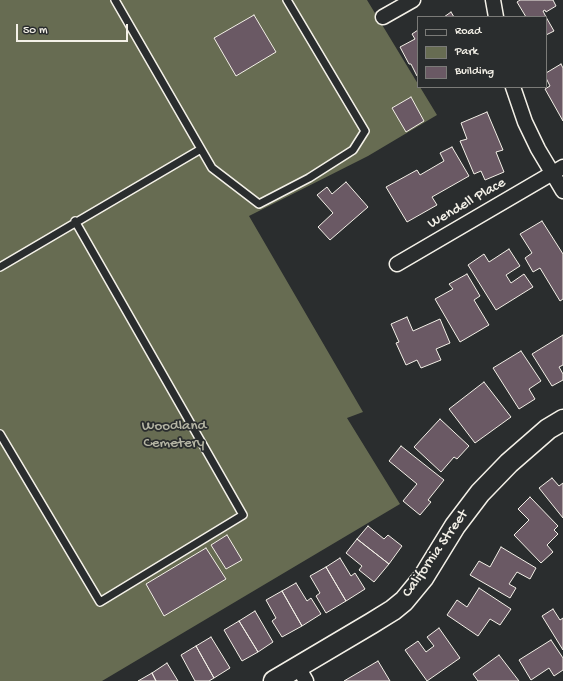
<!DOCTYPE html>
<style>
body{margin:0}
#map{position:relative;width:563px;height:681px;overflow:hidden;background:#2a2d2e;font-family:"Gochi Hand",sans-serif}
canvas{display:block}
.legend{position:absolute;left:417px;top:16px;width:130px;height:72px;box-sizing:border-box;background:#2a2d2e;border:1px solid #7b7b78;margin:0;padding:5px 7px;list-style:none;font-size:12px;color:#f4f1e8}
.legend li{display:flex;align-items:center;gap:8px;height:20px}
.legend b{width:20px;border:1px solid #7b7b78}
.scale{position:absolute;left:16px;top:24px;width:112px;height:18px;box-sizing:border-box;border:2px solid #f4f1e8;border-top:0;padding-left:5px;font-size:12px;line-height:14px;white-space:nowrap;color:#f4f1e8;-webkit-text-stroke:3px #2a2d2e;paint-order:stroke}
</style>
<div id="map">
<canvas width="563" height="681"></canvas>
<ul class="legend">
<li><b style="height:5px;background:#2a2d2e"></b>Road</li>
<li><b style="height:11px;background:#676c52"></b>Park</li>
<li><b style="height:11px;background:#6a5964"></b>Building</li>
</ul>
<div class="scale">50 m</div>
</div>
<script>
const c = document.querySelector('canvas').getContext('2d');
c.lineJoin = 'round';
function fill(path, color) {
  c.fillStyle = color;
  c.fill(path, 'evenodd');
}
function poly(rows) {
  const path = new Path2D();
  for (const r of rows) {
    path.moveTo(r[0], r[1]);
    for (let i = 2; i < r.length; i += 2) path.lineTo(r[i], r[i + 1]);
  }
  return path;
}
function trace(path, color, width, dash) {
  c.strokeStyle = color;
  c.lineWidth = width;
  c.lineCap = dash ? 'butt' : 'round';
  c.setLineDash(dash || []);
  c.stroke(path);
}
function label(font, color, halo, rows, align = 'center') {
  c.font = font + ' "Gochi Hand",sans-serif';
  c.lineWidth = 3.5;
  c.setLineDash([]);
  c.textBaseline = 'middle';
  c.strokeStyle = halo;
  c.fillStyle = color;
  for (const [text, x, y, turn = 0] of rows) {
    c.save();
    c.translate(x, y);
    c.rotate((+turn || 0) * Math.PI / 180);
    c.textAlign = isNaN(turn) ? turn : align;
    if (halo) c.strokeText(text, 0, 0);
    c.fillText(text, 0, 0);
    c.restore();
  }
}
fill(poly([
 [0,0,367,0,418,84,418,87,420,87,437,115,368,156,249,216,363,412,347,418,400,504,102,681,0,681]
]), '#676c52');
const building = poly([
 [520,0,553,0,556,6,546,12,545,10,543,11,546,17,526,17,517,2,520,0],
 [451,12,454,17,444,17,451,12],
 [254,15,276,52,236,76,214,38,254,15],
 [546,17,554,31,546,35,546,17],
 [418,30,418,75,417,76,411,64,409,64,400,47,415,39,412,34,418,30],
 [561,64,563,68,563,121,545,89,550,86,546,78,546,73,561,64],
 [411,97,424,121,406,132,392,108,411,97],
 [487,112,503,150,496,152,504,172,485,180,481,171,474,174,460,141,467,139,461,123,487,112],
 [452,147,469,176,432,197,437,205,407,222,386,187,417,170,420,175,444,161,440,153,452,147],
 [346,182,368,207,330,240,318,227,333,213,317,195,327,187,332,194,346,182],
 [542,221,563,254,563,299,560,301,540,268,533,272,525,258,532,253,520,234,542,221],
 [509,249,520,266,506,275,511,283,524,274,533,287,496,310,468,265,484,254,489,262,509,249],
 [467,274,480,296,474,300,489,325,460,342,435,299,453,289,449,284,467,274],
 [407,317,413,331,440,319,450,343,436,349,441,360,421,368,417,360,406,365,396,343,399,342,391,324,407,317],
 [563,335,563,365,559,367,563,374,563,380,552,386,532,354,563,335],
 [521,351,541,381,529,389,535,399,519,409,493,368,521,351],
 [484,382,511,417,475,443,449,409,484,382],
 [440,419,469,446,457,459,454,457,441,472,414,447,440,419],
 [401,446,444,480,428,500,431,502,420,515,403,501,417,484,389,461,401,446],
 [552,478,559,486,563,483,563,518,539,488,552,478],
 [530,497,558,526,554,530,558,534,547,545,553,552,541,563,514,535,529,520,518,509,530,497],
 [368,526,384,539,388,535,402,546,389,564,357,539,368,526],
 [227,535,242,560,226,569,211,545,227,535],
 [357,539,389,564,374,582,359,570,362,566,346,553,357,539],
 [501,547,536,568,530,579,517,572,509,584,516,588,510,598,470,575,479,561,490,567,501,547],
 [206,548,226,579,164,616,146,584,206,548],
 [340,558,351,576,355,573,365,589,346,601,326,567,340,558],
 [326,567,346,601,326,613,316,596,320,593,310,576,326,567],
 [296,583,307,601,311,598,321,614,302,626,282,591,296,583],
 [479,588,511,609,500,625,490,619,478,636,447,615,457,600,467,607,479,588],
 [282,591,302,626,282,637,272,621,276,618,266,600,282,591],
 [553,609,560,620,563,618,563,650,542,616,553,609],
 [255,611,273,642,258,652,239,621,255,611],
 [239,621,258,652,242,661,224,630,239,621],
 [439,628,460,658,427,681,405,650,418,641,426,652,434,646,427,637,439,628],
 [211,637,230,668,214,678,196,646,211,637],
 [551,640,563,658,563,670,554,676,549,668,531,680,519,660,551,640],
 [196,646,214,678,209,681,195,681,181,655,196,646],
 [499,655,519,681,478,681,473,674,499,655],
 [378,661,390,681,344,681,378,661],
 [167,663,178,681,156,681,152,673,167,663],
 [152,673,156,681,138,681,152,673]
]);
fill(building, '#6a5964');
trace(building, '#f4f1e8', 1);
const lane = poly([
 [201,149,212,168,259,204,309,178,353,150,365,131,287,0],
 [0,267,201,149,115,0],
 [0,434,100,602,243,515,75,221]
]);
const street = poly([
 [493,0,496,17],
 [383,17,413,0],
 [513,87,525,122,538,149,563,191],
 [397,264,563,167],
 [298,667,306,681]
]);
const secondary = poly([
 [274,681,372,623,393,610,404,601,423,578,455,526,480,493,509,463,548,429,563,420]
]);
trace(lane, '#f4f1e8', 10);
trace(street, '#f4f1e8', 17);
trace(secondary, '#f4f1e8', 23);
trace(lane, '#2a2d2e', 7);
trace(street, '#2a2d2e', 14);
trace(secondary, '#2a2d2e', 20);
label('15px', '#f4f1e8', '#2a2d2e', [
 ["Wendell Place",467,204,-30],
 ["California Street",436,554,-55]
]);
label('15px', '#b5b5a4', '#2a2d2e', [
 ["Woodland",174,427],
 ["Cemetery",174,444]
]);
</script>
